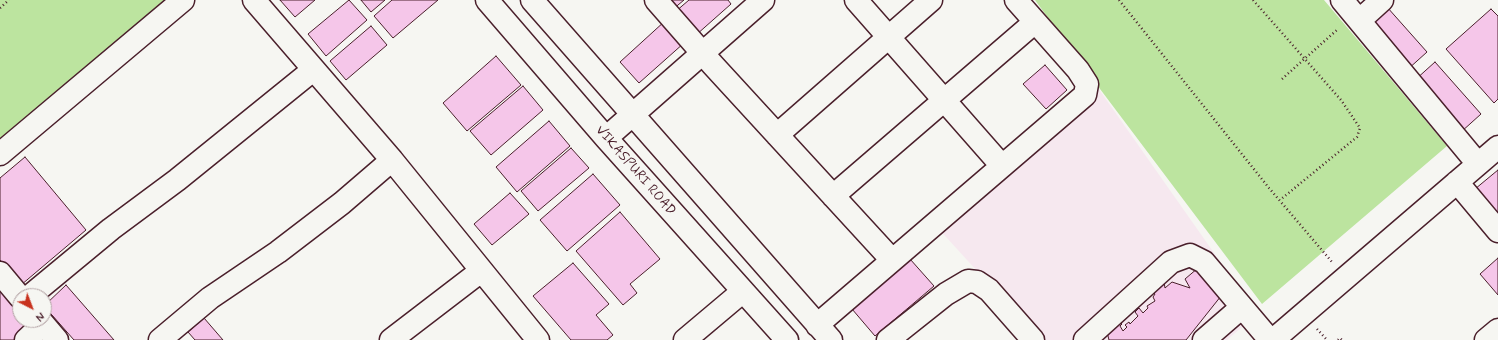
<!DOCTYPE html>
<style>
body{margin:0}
#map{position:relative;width:1498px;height:340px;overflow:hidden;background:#f6f6f2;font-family:Mynerve,sans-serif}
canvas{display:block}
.north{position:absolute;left:12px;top:288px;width:40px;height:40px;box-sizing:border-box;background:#f6f6f2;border:1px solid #b1a0a2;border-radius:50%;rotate:138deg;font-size:11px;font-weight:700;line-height:16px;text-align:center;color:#4a1f2b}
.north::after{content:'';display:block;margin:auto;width:14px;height:18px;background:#c8321e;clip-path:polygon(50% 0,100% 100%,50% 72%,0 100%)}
</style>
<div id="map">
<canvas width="1498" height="340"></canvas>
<div class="north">N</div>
</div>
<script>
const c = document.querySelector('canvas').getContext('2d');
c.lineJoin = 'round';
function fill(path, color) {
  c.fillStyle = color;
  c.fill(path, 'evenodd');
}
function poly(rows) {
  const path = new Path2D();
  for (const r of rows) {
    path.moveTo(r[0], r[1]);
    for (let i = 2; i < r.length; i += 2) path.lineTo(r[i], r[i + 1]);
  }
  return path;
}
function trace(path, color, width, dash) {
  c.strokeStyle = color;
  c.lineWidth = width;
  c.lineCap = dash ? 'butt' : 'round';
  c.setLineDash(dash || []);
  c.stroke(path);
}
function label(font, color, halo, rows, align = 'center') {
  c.font = font + ' Mynerve,sans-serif';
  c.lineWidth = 3.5;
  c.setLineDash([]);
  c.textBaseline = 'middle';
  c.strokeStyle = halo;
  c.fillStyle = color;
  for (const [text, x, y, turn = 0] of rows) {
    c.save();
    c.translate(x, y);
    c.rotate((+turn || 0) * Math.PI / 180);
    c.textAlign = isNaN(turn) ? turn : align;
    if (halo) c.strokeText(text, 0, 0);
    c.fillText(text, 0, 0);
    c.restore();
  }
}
fill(poly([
 [1091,78,1257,314,1227,340,1040,340,926,215]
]), '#f6e8ef');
fill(poly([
 [0,0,179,0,0,159],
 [1035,0,1324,0,1447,146,1262,304,1091,77]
]), '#bce49f');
const building = poly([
 [280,0,315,0,295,17,280,0],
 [349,0,367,20,326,56,308,34,349,0],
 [361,0,385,0,371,12,361,0],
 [392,0,438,0,393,38,374,16,392,0],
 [663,0,684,0,672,10,663,0],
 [689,0,728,0,731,4,696,35,675,12,689,0],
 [1387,7,1427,52,1407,70,1367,25,1387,7],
 [1491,9,1498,16,1498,99,1494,103,1446,49,1491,9],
 [665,21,684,43,639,83,620,62,665,21],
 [371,26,387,45,346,80,330,61,371,26],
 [496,56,521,85,467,131,443,103,496,56],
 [1435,62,1481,114,1461,132,1415,80,1435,62],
 [1045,65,1067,90,1046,109,1023,84,1045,65],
 [523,86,543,110,491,155,470,131,523,86],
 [549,121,570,146,517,192,496,167,549,121],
 [571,148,589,168,538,211,521,191,571,148],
 [25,157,86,230,21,285,0,260,0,178,25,157],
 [1498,170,1498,217,1475,189,1498,170],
 [593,174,620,205,567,251,540,220,593,174],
 [510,193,529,214,492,245,474,224,510,193],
 [620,212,660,259,630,284,637,293,623,305,576,251,620,212],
 [1498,258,1498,295,1480,274,1498,258],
 [910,259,934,286,875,336,852,309,910,259],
 [573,263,609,304,596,315,613,335,607,340,571,340,533,296,573,263],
 [1198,268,1221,296,1186,340,1109,340,1107,332,1119,321,1122,324,1120,326,1123,331,1127,327,1125,325,1129,322,1130,324,1138,316,1135,312,1139,308,1143,313,1148,308,1147,306,1155,301,1153,297,1155,294,1153,292,1164,282,1165,288,1172,282,1190,288,1185,279,1198,268],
 [66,285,114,340,74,340,44,306,66,285],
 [0,287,20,310,20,320,29,320,34,326,17,340,0,340,0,287],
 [204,318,223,340,195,340,188,332,204,318]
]);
fill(building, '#f5c6e9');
trace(building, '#4a1f2b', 1);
const minor = poly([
 [254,0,392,160,538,340],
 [487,0,606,138,787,340],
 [532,0,831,340],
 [656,0,712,64,892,260],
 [856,0,1002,166],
 [1342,0,1478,164],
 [1360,20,1382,0],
 [777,135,931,0],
 [606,138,763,0],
 [0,154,183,0],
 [1457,182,1498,231],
 [833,196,1035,22],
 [0,273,20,297],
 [30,296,111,229,177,180,313,70],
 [40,320,57,340],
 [817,325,1085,95,1087,84,1078,70,1016,0],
 [26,340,43,324],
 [160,340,210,298,278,252,342,203,392,160],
 [391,340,481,271],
 [685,340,742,292],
 [888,340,946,294,968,281,977,282,989,290,1033,340],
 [1085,340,1171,262,1190,255,1204,262,1270,340],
 [1204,340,1242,307],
 [1273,340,1498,147],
 [1486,340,1498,330]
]);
trace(minor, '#4a1f2b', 25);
trace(poly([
 [1119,0,1269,188,1332,262],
 [1253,0,1341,100,1360,128,1357,137,1280,200],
 [0,8,9,0],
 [1282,79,1338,29],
 [1317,329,1327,340],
 [1338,340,1340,338,1342,340]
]), '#4a1f2b', 2.5, [1, 3]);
trace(minor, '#f6f6f2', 22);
label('14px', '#4a1f2b', '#f6f6f2', [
 ["VIKASPURI ROAD",635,171,49]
]);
</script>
